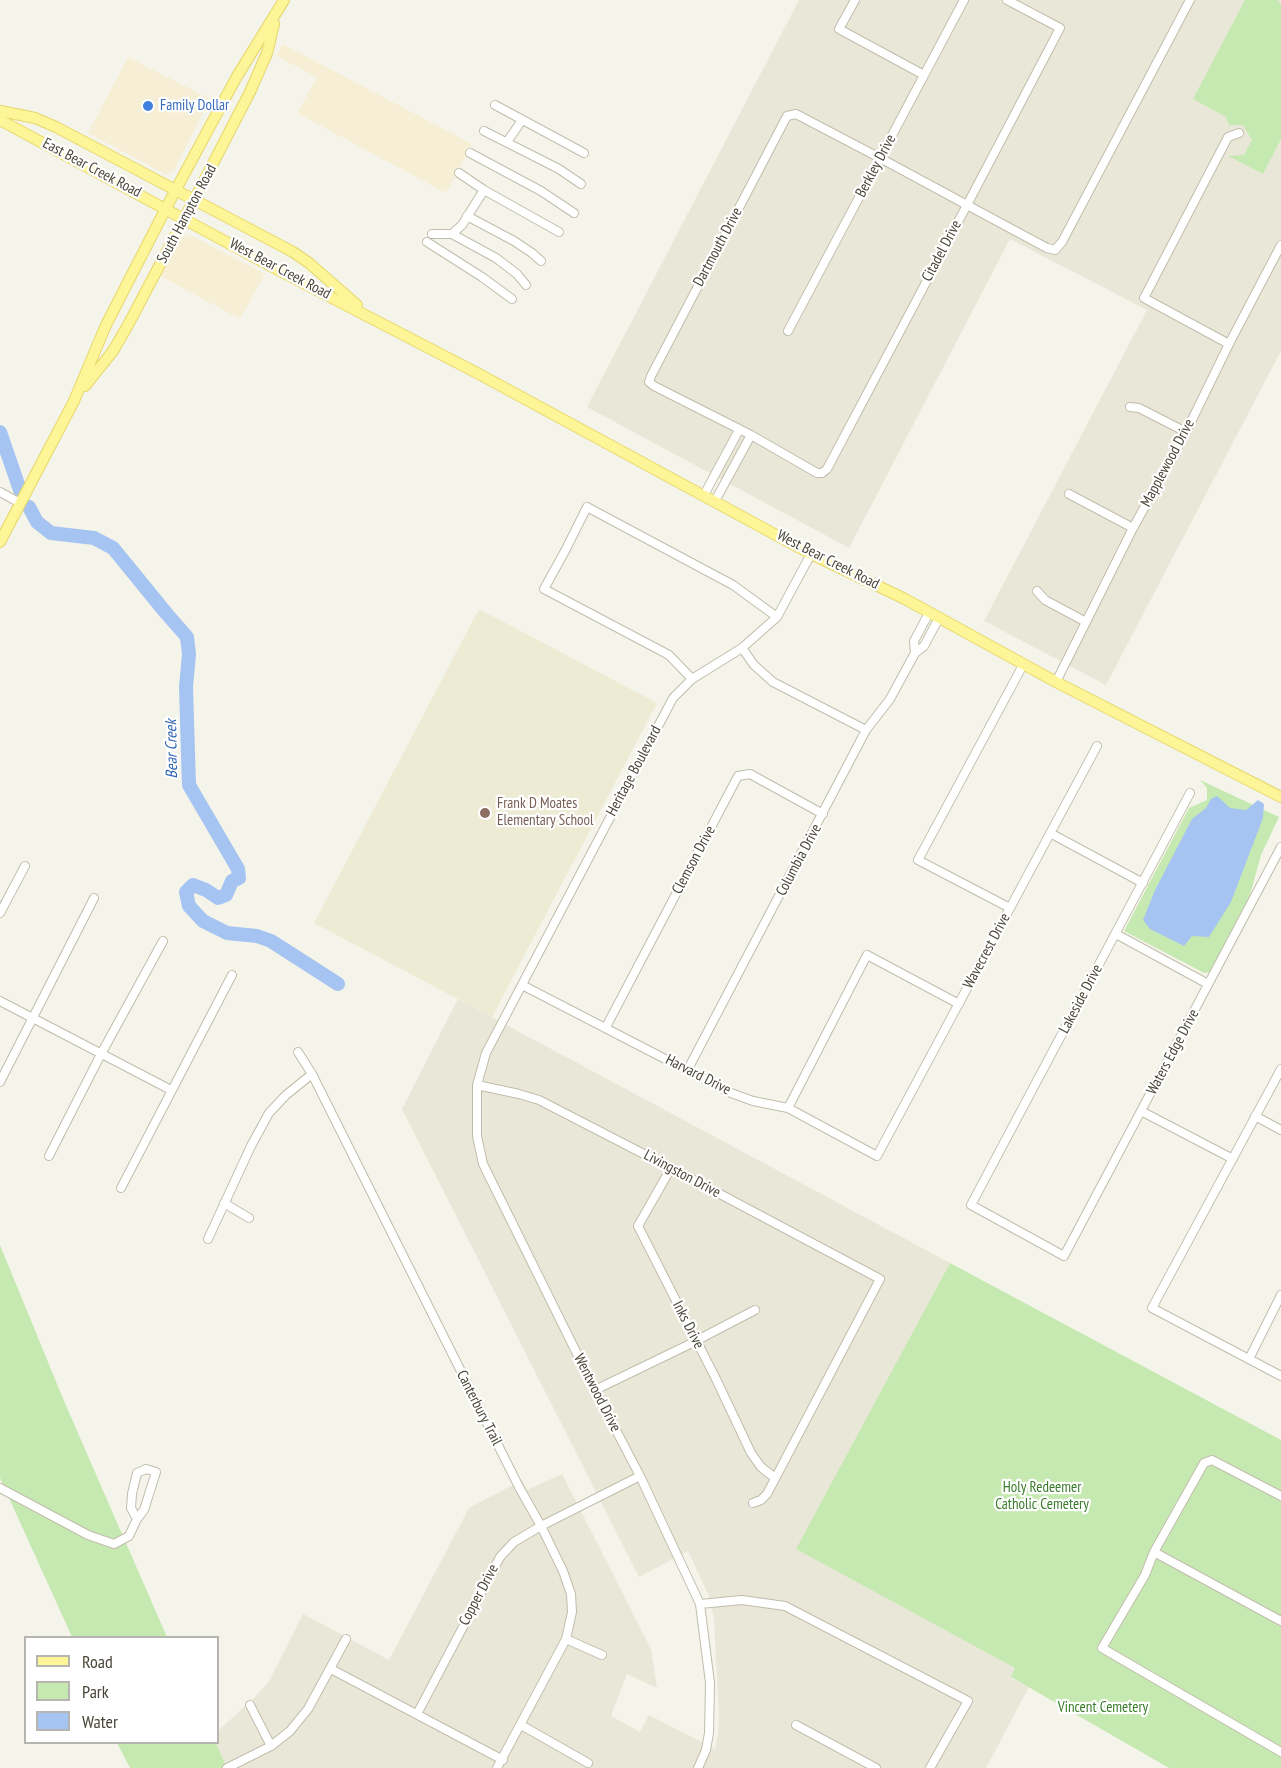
<!DOCTYPE html>
<style>
body{margin:0}
#map{position:relative;width:1281px;height:1768px;overflow:hidden;background:#f5f4ea;font-family:"PT Sans Narrow",sans-serif}
canvas{display:block}
.legend{position:absolute;left:24px;top:1636px;width:195px;height:108px;box-sizing:border-box;background:#fff;border:2px solid #b6b5af;margin:0;padding:8px 10px;list-style:none;font-size:18px;color:#494538}
.legend li{display:flex;align-items:center;gap:12px;height:30px}
.legend b{width:30px;border:2px solid #b6b5af}
</style>
<div id="map">
<canvas width="1281" height="1768"></canvas>
<ul class="legend">
<li><b style="height:8px;background:#fef599"></b>Road</li>
<li><b style="height:16px;background:#c6e9b2"></b>Park</li>
<li><b style="height:16px;background:#a6c4f1"></b>Water</li>
</ul>
</div>
<script>
const c = document.querySelector('canvas').getContext('2d');
c.lineJoin = 'round';
function fill(path, color) {
  c.fillStyle = color;
  c.fill(path, 'evenodd');
}
function poly(rows) {
  const path = new Path2D();
  for (const r of rows) {
    path.moveTo(r[0], r[1]);
    for (let i = 2; i < r.length; i += 2) path.lineTo(r[i], r[i + 1]);
  }
  return path;
}
function trace(path, color, width, dash) {
  c.strokeStyle = color;
  c.lineWidth = width;
  c.lineCap = dash ? 'butt' : 'round';
  c.setLineDash(dash || []);
  c.stroke(path);
}
function label(font, color, halo, rows, align = 'center') {
  c.font = font + ' "PT Sans Narrow",sans-serif';
  c.lineWidth = 4.5;
  c.setLineDash([]);
  c.textBaseline = 'middle';
  c.strokeStyle = halo;
  c.fillStyle = color;
  for (const [text, x, y, turn = 0] of rows) {
    c.save();
    c.translate(x, y);
    c.rotate((+turn || 0) * Math.PI / 180);
    c.textAlign = isNaN(turn) ? turn : align;
    if (halo) c.strokeText(text, 0, 0);
    c.fillText(text, 0, 0);
    c.restore();
  }
}
fill(poly([
 [799,0,1281,0,1281,351,1106,685,984,621,1147,310,1010,239,849,548,587,407],
 [458,999,950,1263,797,1549,1016,1668,1011,1678,1029,1687,986,1768,227,1768,216,1743,218,1742,218,1731,256,1696,269,1681,303,1614,389,1660,469,1508,522,1480,527,1490,562,1474,651,1649,657,1688,627,1674,611,1716,640,1732,649,1715,715,1749,718,1734,719,1715,714,1619,709,1596,688,1551,639,1577,402,1109]
]), '#e9e7d8');
fill(poly([
 [283,44,472,144,446,193,297,113,317,77,276,56],
 [128,57,210,99,173,172,165,174,88,133],
 [190,235,265,274,240,319,155,273,172,240]
]), '#f6eed5');
fill(poly([
 [479,609,657,703,492,1017,314,923]
]), '#eeebd4');
fill(poly([
 [1245,0,1278,0,1281,5,1281,139,1263,174,1228,156,1244,155,1252,140,1243,125,1229,125,1226,117,1193,99],
 [1200,780,1279,817,1261,855,1250,895,1210,972,1204,973,1124,931,1189,808,1207,800,1207,788],
 [0,1245,64,1401,167,1637,72,1637,0,1478],
 [950,1263,1281,1440,1281,1768,1169,1768,1011,1677,1015,1668,796,1549],
 [117,1743,216,1743,227,1768,130,1768]
]), '#c6e9b2');
fill(poly([
 [1217,796,1230,808,1246,810,1258,800,1264,804,1263,818,1231,902,1209,937,1192,936,1184,946,1150,929,1143,920,1155,890,1192,819,1206,808,1211,799]
]), '#a6c4f1');
trace(poly([
 [0,432,20,490],
 [29,507,37,522,51,533,94,538,113,548,166,613,187,637,189,654,186,687,189,785,238,869,239,878,232,881,226,895,218,898,206,890,193,885,186,892,189,906,203,921,227,933,257,936,271,941,338,984]
]), '#a6c4f1', 14);
const minor = poly([
 [855,0,839,29,924,75],
 [1007,0,1060,28,967,205,861,405,827,469,822,473,817,473,751,435,654,386,649,382,651,376,787,116,796,114,880,158,967,205,1047,248,1055,250,1062,242,1190,0],
 [495,105,584,153],
 [484,131,559,169,581,184],
 [507,142,522,120],
 [470,153,541,191,574,213],
 [459,173,484,190,559,232],
 [467,216,514,241,532,253,541,261],
 [432,234,452,234,496,258,517,274,526,285],
 [452,234,462,225,484,190],
 [427,242,482,277,512,299],
 [788,331,964,0],
 [1229,344,1144,298,1228,137,1239,133],
 [1130,407,1139,408,1186,432],
 [0,492,20,503],
 [1069,494,1133,528],
 [704,495,739,430],
 [715,501,751,435],
 [1037,591,1045,600,1086,622],
 [742,648,754,665,773,682,866,730],
 [915,653,914,641,929,613],
 [692,679,669,655,544,589,565,551,587,507,733,585,777,617],
 [1056,682,1133,528,1186,432,1229,344,1281,245],
 [1190,793,971,1205,1064,1256,1281,847],
 [1050,833,1143,883],
 [1010,908,918,860,1023,665],
 [0,913,25,866],
 [1116,934,1208,984],
 [522,985,731,1093,753,1101,788,1108,877,1156,1097,746],
 [0,1001,171,1090],
 [606,1027,738,776,750,774,823,814],
 [298,1052,312,1074,519,1487,541,1526,563,1571,571,1594,572,1612,566,1639,497,1768],
 [688,1069,866,730,890,699,915,653,924,646,939,618],
 [1281,1069,1152,1308,1281,1376],
 [0,1082,94,898],
 [477,1085,519,1094,539,1100,671,1168,880,1279,767,1494,761,1500,753,1503],
 [788,1108,867,955,959,1004],
 [1141,1111,1233,1159],
 [1255,1116,1281,1130],
 [49,1156,101,1054,163,941],
 [671,1168,638,1226,716,1379,751,1453,761,1467,775,1478],
 [121,1188,232,975],
 [224,1203,249,1218],
 [208,1239,251,1146,269,1113,286,1095,312,1074],
 [1249,1359,1281,1295],
 [595,1390,688,1345,755,1310],
 [146,1469,156,1472,144,1510,137,1519,131,1508,132,1494,137,1473,146,1469],
 [0,1488,88,1535,114,1544,129,1536,137,1519],
 [1281,1496,1212,1460,1204,1463,1154,1552,1145,1575,1102,1648,1281,1752],
 [1154,1552,1281,1621],
 [700,1604,742,1600,785,1606,968,1701,930,1768],
 [566,1639,602,1655],
 [331,1669,503,1760],
 [250,1705,271,1746],
 [417,1714,500,1557,514,1542,541,1526,640,1476],
 [521,1725,588,1763],
 [796,1725,876,1768],
 [227,1768,271,1746,290,1731,308,1709,346,1639],
 [698,1768,706,1750,709,1733,710,1683,700,1604,640,1476,595,1390,483,1164,477,1136,477,1085,486,1053,673,698,692,679,742,648,777,617,811,554]
]);
const major = poly([
 [0,111,35,118,56,127,293,252,309,263,357,305],
 [0,120,282,272,479,374,811,554,905,599,1056,682,1281,797],
 [85,386,113,351,128,325,194,200,250,92,267,53,274,24],
 [0,542,74,401,106,325,166,208,236,78,284,0]
]);
trace(minor, '#c1bdac', 10);
trace(major, '#e5d768', 12);
trace(minor, '#fff', 8);
trace(major, '#fef599', 10);
for (const [x, y, r, color] of [
 [148,106,6,"#3f7fe0"],
 [485,813,6,"#8d6e63"]
]) {
  const dot = new Path2D();
  dot.arc(x, y, r, 0, 2 * Math.PI);
  c.fillStyle = color;
  c.fill(dot);
  trace(dot, '#fff', 2);
}
label('15px', '#366cbe', '#fff', [
 ["Family Dollar",160,106]
], 'left');
label('15px', '#494538', '#fff', [
 ["Berkley Drive",876,166,-62],
 ["East Bear Creek Road",92,168,28],
 ["South Hampton Road",187,214,-62],
 ["Dartmouth Drive",718,247,-62],
 ["Citadel Drive",942,251,-62],
 ["West Bear Creek Road",280,269,28],
 ["Mapplewood Drive",1168,463,-62],
 ["West Bear Creek Road",828,560,27],
 ["Heritage Boulevard",634,771,-62],
 ["Clemson Drive",694,860,-62],
 ["Columbia Drive",799,860,-62],
 ["Wavecrest Drive",987,951,-62],
 ["Lakeside Drive",1081,999,-62],
 ["Waters Edge Drive",1173,1052,-62],
 ["Harvard Drive",698,1075,27],
 ["Livingston Drive",682,1174,28],
 ["Inks Drive",688,1325,63],
 ["Wentwood Drive",597,1393,63],
 ["Canterbury Trail",479,1408,63],
 ["Copper Drive",479,1595,-62]
]);
label('15px', '#785e54', '#fff', [
 ["Frank D Moates",497,804],
 ["Elementary School",497,821]
], 'left');
label('15px', '#397c2a', '#fff', [
 ["Holy Redeemer",1042,1488],
 ["Catholic Cemetery",1042,1505],
 ["Vincent Cemetery",1103,1708]
]);
label('italic 16px', '#2f64b6', '#fff', [
 ["Bear Creek",172,749,-91]
]);
</script>
